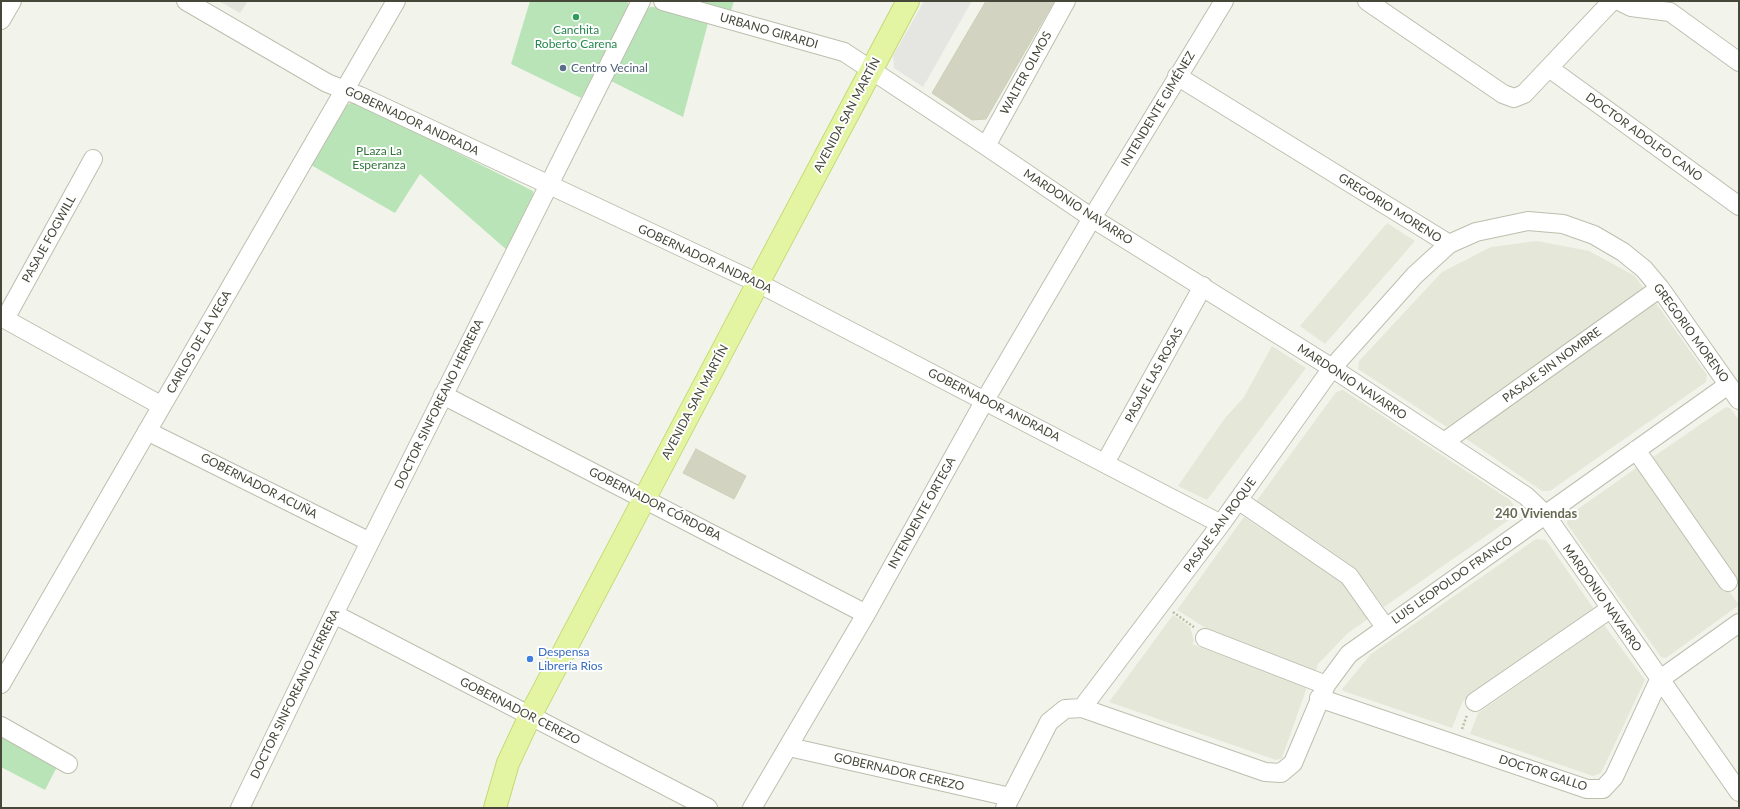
<!DOCTYPE html>
<meta charset="utf-8">
<style>
body{margin:0}
#map{position:relative;width:1740px;height:809px;overflow:hidden;background:#f2f4eb;font-family:Lato,sans-serif}
canvas{display:block}
.frame{position:absolute;inset:0;border:2px solid #464739;pointer-events:none}
</style>
<div id="map">
<canvas width="1740" height="809"></canvas>
<div class="frame"></div>
</div>
<script>
const c = document.querySelector('canvas').getContext('2d');
c.lineJoin = 'round';
function fill(path, color) {
  c.fillStyle = color;
  c.fill(path, 'evenodd');
}
function poly(rows) {
  const path = new Path2D();
  for (const r of rows) {
    path.moveTo(r[0], r[1]);
    for (let i = 2; i < r.length; i += 2) path.lineTo(r[i], r[i + 1]);
  }
  return path;
}
function trace(path, color, width, dash) {
  c.strokeStyle = color;
  c.lineWidth = width;
  c.lineCap = dash ? 'butt' : 'round';
  c.setLineDash(dash || []);
  c.stroke(path);
}
function label(font, color, halo, rows, align = 'center') {
  c.font = font + ' Lato,sans-serif';
  c.lineWidth = 4;
  c.setLineDash([]);
  c.textBaseline = 'middle';
  c.strokeStyle = halo;
  c.fillStyle = color;
  for (const [text, x, y, turn = 0] of rows) {
    c.save();
    c.translate(x, y);
    c.rotate((+turn || 0) * Math.PI / 180);
    c.textAlign = isNaN(turn) ? turn : align;
    if (halo) c.strokeText(text, 0, 0);
    c.fillText(text, 0, 0);
    c.restore();
  }
}
fill(poly([
 [1387,223,1415,241,1325,344,1300,326],
 [1537,241,1589,251,1635,276,1644,289,1447,427,1358,369,1359,361,1442,272,1491,247],
 [1656,303,1707,375,1706,382,1550,491,1542,491,1465,438],
 [1272,346,1306,368,1207,500,1178,486,1225,418,1244,397],
 [1343,390,1510,500,1519,513,1384,607,1354,567,1284,519,1275,517,1255,503,1336,392],
 [1726,407,1730,408,1739,420,1739,586,1650,459],
 [1639,466,1739,605,1666,658,1661,657,1567,524,1568,516],
 [1244,517,1345,585,1369,618,1347,634,1318,664,1316,671,1209,630,1177,610],
 [1536,539,1546,540,1594,609,1463,701,1452,728,1343,691,1342,689,1371,654],
 [1173,615,1190,627,1194,641,1192,644,1307,687,1282,758,1276,760,1109,702],
 [1604,625,1645,680,1601,773,1593,776,1470,734,1478,713]
]), '#e5e7d9');
fill(poly([
 [219,1,248,1,240,13]
]), '#e3e4dc');
fill(poly([
 [530,1,628,2,629,10,581,98,511,64],
 [696,1,734,1,731,11],
 [650,7,656,7,708,23,683,117,609,80,644,13],
 [351,103,358,103,533,191,534,199,508,251,420,174,395,213,311,165,345,106],
 [1,735,58,765,45,790,1,767]
]), '#b9e4b8');
fill(poly([
 [924,1,972,1,923,87,894,68,893,56]
]), '#e5e6e2');
const building = poly([
 [986,1,1054,1,986,119,972,120,932,93,986,1],
 [696,449,746,476,734,499,683,473,696,449]
]);
fill(building, '#d2d4c1');
trace(building, '#cccfb5', 1);
const minor = poly([
 [186,1,327,83,360,96,758,283,1221,524],
 [663,1,844,52,986,146,1092,218,1332,368,1526,496,1545,514,1739,792],
 [1367,1,1503,94,1514,98,1524,94,1612,1],
 [1619,1,1631,7,1670,12,1739,62],
 [1,20,12,1],
 [1549,68,1739,206],
 [1177,76,1449,244],
 [986,146,1066,1],
 [1,317,162,406],
 [5,319,93,159],
 [443,395,866,614],
 [147,431,370,542],
 [1444,442,1660,288],
 [1636,450,1728,582],
 [1105,463,1203,286],
 [1238,500,1349,576,1385,627],
 [334,614,708,808],
 [1205,638,1326,685],
 [1,684,396,1],
 [1319,698,1587,789,1603,789,1614,777,1659,680,1739,623],
 [1475,702,1610,609],
 [1082,708,1221,524,1332,368,1415,275,1449,244,1476,232,1528,221,1563,224,1594,235,1623,252,1644,269,1660,288,1739,400],
 [1,726,68,764],
 [789,747,1010,797],
 [240,808,334,614,641,1],
 [752,808,866,614,985,400,1092,218,1224,1],
 [1005,808,1049,722,1065,709,1082,708,1265,772,1281,773,1293,763,1326,685,1349,654,1728,385]
]);
const major = poly([
 [495,808,508,763,530,716,758,283,908,1]
]);
trace(minor, '#bcbfae', 20);
trace(major, '#c4d973', 24);
trace(poly([
 [1173,612,1195,628],
 [1462,729,1467,715]
]), '#babfa1', 2.5, [2, 2]);
trace(minor, '#fff', 18);
trace(major, '#e3f5a2', 22);
for (const [x, y, r, color] of [
 [576,17,4,"#2e9e5b"],
 [563,68,4,"#5c6f8a"],
 [530,659,4,"#3f7fe0"]
]) {
  const dot = new Path2D();
  dot.arc(x, y, r, 0, 2 * Math.PI);
  c.fillStyle = color;
  c.fill(dot);
  trace(dot, '#fff', 1.5);
}
label('12px', '#27864d', '#fff', [
 ["Canchita",576,30],
 ["Roberto Carena",576,44]
]);
label('12px', '#464739', '#fff', [
 ["URBANO GIRARDI",769,31,16],
 ["WALTER OLMOS",1026,73,-61],
 ["INTENDENTE GIMÉNEZ",1158,109,-59],
 ["AVENIDA SAN MARTÍN",847,115,-62],
 ["GOBERNADOR ANDRADA",412,121,25],
 ["DOCTOR ADOLFO CANO",1644,137,36],
 ["MARDONIO NAVARRO",1078,207,33],
 ["GREGORIO MORENO",1390,208,32],
 ["PASAJE FOGWILL",49,239,-61],
 ["GOBERNADOR ANDRADA",705,259,25],
 ["GREGORIO MORENO",1691,333,54],
 ["CARLOS DE LA VEGA",199,342,-60],
 ["PASAJE SIN NOMBRE",1552,365,-36],
 ["PASAJE LAS ROSAS",1154,375,-61],
 ["MARDONIO NAVARRO",1352,382,33],
 ["AVENIDA SAN MARTÍN",695,402,-62],
 ["DOCTOR SINFOREANO HERRERA",439,404,-64],
 ["GOBERNADOR ANDRADA",994,405,27],
 ["GOBERNADOR ACUÑA",259,486,27],
 ["GOBERNADOR CÓRDOBA",655,504,27],
 ["INTENDENTE ORTEGA",922,513,-61],
 ["PASAJE SAN ROQUE",1220,525,-54],
 ["LUIS LEOPOLDO FRANCO",1452,580,-35],
 ["MARDONIO NAVARRO",1602,598,55],
 ["DOCTOR SINFOREANO HERRERA",295,694,-64],
 ["GOBERNADOR CEREZO",520,711,27],
 ["GOBERNADOR CEREZO",899,772,13],
 ["DOCTOR GALLO",1543,773,18]
]);
label('12px', '#4e5e75', '#fff', [
 ["Centro Vecinal",571,68]
], 'left');
label('12px', '#31743a', '#fff', [
 ["PLaza La",379,151],
 ["Esperanza",379,165]
]);
label('12px', '#366cbe', '#fff', [
 ["Despensa",538,652],
 ["Librería Rios",538,666]
], 'left');
label('bold 13px', '#676951', '#fff', [
 ["240 Viviendas",1536,514]
]);
</script>
